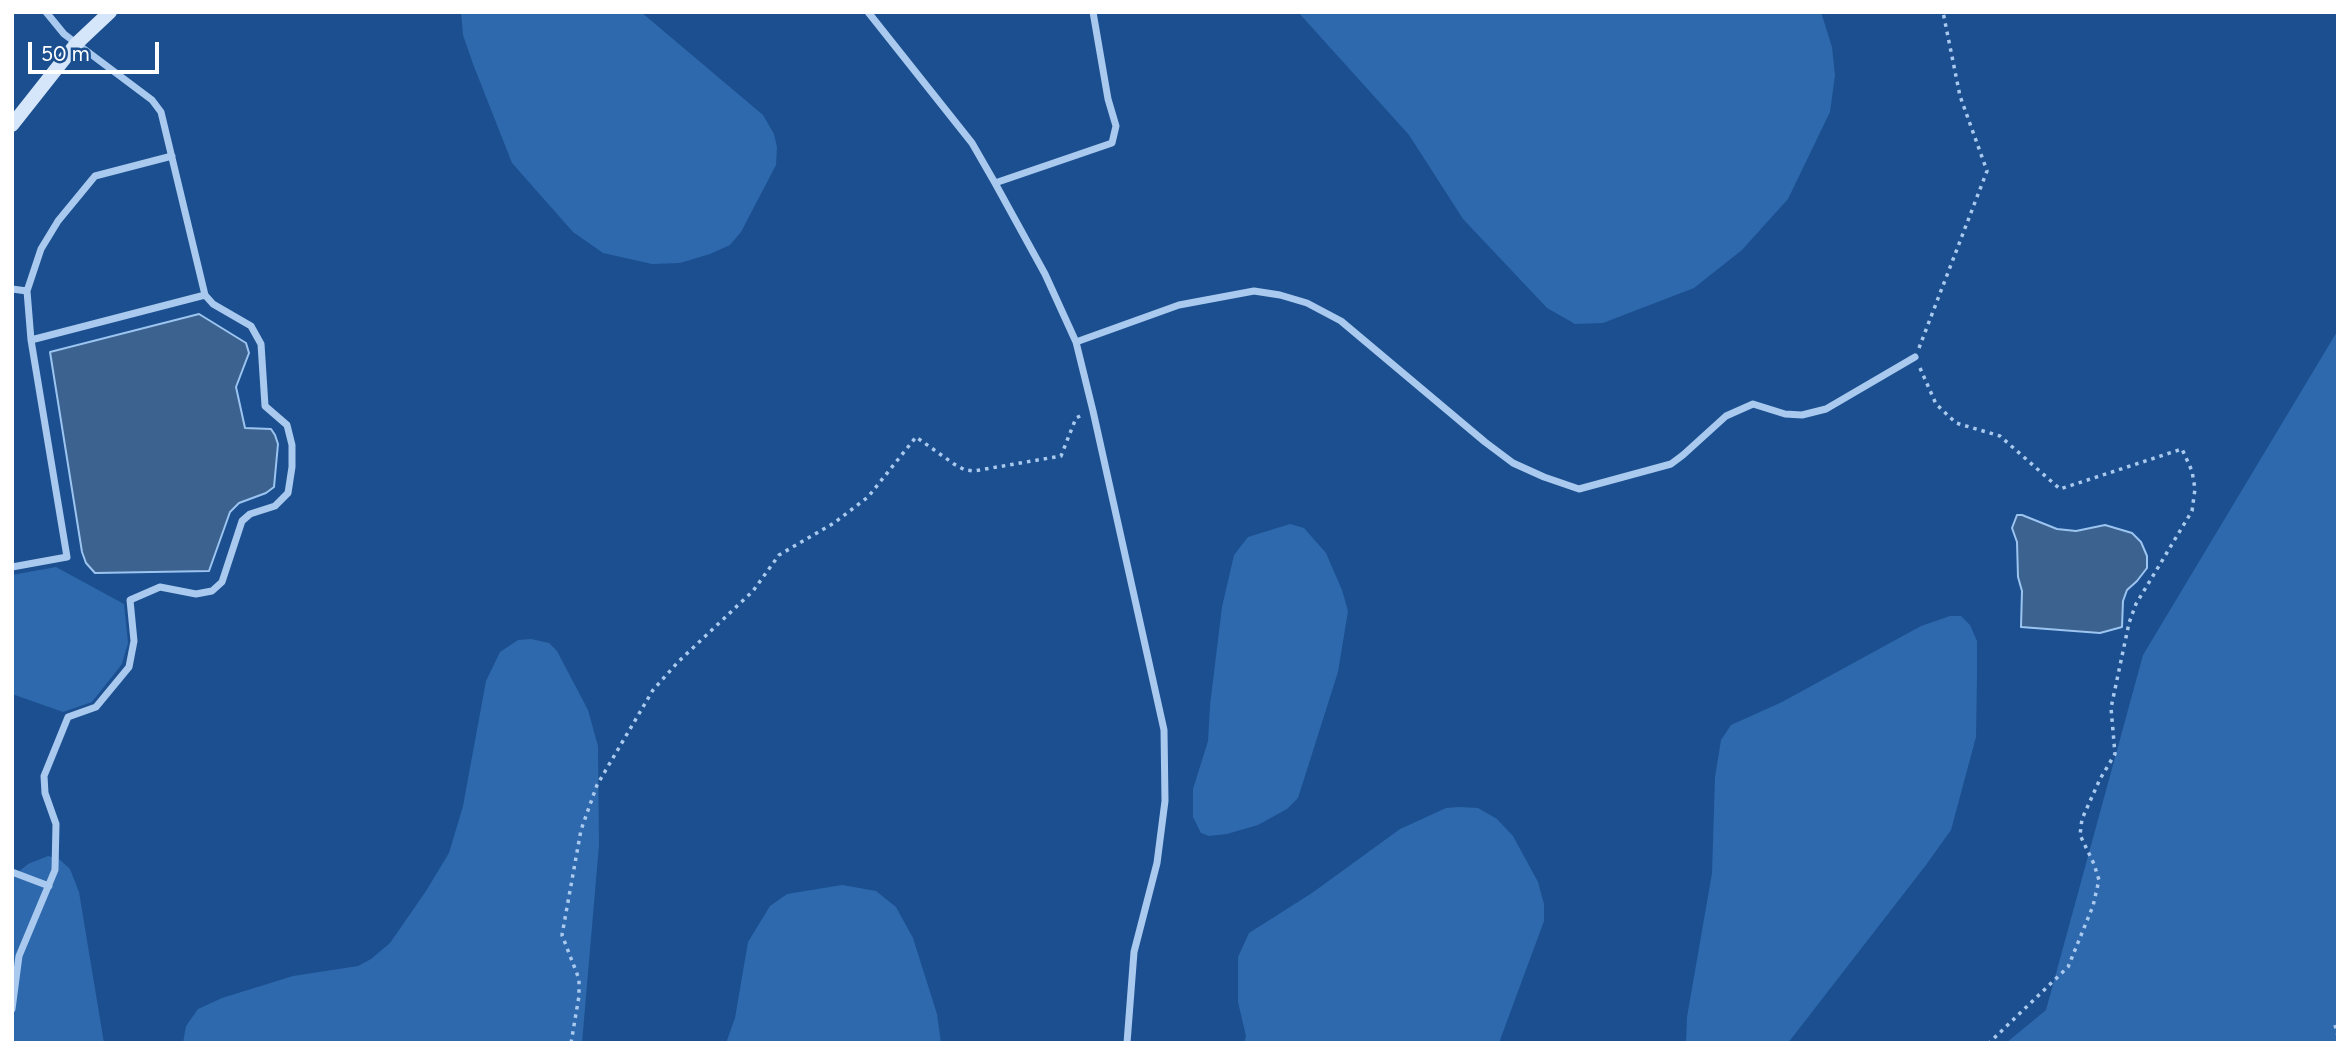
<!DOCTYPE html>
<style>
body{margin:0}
#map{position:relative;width:2350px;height:1055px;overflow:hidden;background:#1b4f8f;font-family:Figtree,sans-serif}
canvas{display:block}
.frame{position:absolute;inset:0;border:14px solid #fff;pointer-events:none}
.scale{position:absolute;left:28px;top:42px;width:131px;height:32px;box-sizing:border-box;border:4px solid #fff;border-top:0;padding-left:9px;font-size:21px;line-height:24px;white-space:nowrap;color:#fff;-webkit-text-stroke:5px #1b4f8f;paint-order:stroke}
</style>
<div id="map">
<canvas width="2350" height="1055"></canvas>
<div class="frame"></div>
<div class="scale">50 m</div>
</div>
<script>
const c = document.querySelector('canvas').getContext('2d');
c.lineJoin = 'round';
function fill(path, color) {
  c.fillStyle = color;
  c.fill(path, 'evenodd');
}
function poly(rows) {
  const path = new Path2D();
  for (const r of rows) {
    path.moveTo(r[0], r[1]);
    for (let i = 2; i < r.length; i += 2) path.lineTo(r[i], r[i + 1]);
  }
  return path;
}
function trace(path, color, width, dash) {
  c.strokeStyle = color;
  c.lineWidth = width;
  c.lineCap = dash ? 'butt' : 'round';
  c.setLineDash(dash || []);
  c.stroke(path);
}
fill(poly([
 [461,12,641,12,763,115,774,134,777,147,776,165,741,232,730,245,710,254,680,263,652,264,603,253,573,232,512,163,473,64,463,35],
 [1298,12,1821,12,1832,47,1835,75,1830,112,1788,199,1742,250,1694,288,1603,323,1575,324,1547,308,1463,219,1409,135],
 [2338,330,2338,1043,2006,1043,2046,1010,2143,655],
 [1290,524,1304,528,1326,553,1342,590,1348,611,1338,672,1298,798,1287,809,1258,825,1227,834,1209,836,1201,833,1193,817,1193,789,1208,741,1210,705,1222,607,1234,555,1248,537],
 [56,567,124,604,128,643,122,664,92,702,63,712,12,694,12,575],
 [1950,616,1961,616,1970,625,1977,641,1977,676,1976,737,1951,830,1926,865,1788,1043,1686,1043,1687,1017,1712,873,1715,777,1721,740,1731,725,1782,702,1921,626],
 [531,639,549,643,557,651,588,710,598,746,599,845,582,1043,183,1043,186,1026,198,1009,222,998,293,976,358,966,371,959,390,943,426,891,449,853,463,806,486,681,500,652,518,640],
 [1459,807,1478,808,1497,819,1513,836,1538,882,1544,904,1544,921,1499,1043,1244,1043,1246,1036,1238,1002,1238,957,1249,933,1312,893,1400,829,1446,808],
 [48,856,58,858,70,869,79,892,104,1043,12,1043,12,877,28,864],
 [842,885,876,891,896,907,913,938,937,1014,941,1043,726,1043,735,1018,748,942,770,906,787,894]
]), '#2e69ad');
const water = poly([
 [199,314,246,343,249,353,236,387,245,428,271,429,275,435,278,444,274,487,266,493,239,503,230,512,209,571,95,573,86,563,82,552,50,352,199,314],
 [2017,515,2022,515,2057,529,2076,531,2105,525,2132,533,2141,542,2147,556,2147,568,2137,581,2127,590,2123,601,2122,627,2100,633,2021,627,2022,591,2018,577,2017,542,2012,528,2017,515]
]);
fill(water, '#3c6290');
trace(water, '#9cc4f0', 2);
trace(poly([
 [1919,348,1987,171,1960,96,1943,12],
 [1920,368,1936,404,1956,423,2000,436,2060,489,2182,449,2192,471,2195,489,2192,511,2136,604,2129,623,2111,708,2115,754,2100,779,2082,819,2080,835,2094,864,2099,880,2093,906,2068,967,1989,1043],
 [2335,1025,2338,1036],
 [571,1043,579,996,579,979,562,935,581,830,597,785,653,690,678,662,753,591,779,555,834,523,868,497,916,437,954,464,965,470,974,471,1061,456,1076,418,1082,415]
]), '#a9c9ee', 3.5, [3.5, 5]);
trace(poly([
 [868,12,972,143,995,183,1045,274,1076,342,1093,411,1164,730,1165,801,1157,863,1134,952,1127,1043],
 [995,183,1112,143,1116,126,1108,99,1093,12],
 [12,289,27,291],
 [31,340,205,295],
 [1076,342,1179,305,1254,291,1280,295,1307,303,1341,321,1485,442,1513,463,1544,477,1579,489,1671,464,1683,455,1726,416,1753,404,1785,414,1802,415,1826,409,1915,357],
 [12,567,67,557,31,340,27,291,41,249,58,221,95,176,172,156],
 [12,872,49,886],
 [12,1009,19,956,55,870,56,824,45,793,44,776,68,717,96,707,129,667,134,641,130,600,160,587,196,594,212,591,222,582,242,521,250,514,275,506,288,493,292,467,292,445,287,425,265,406,261,344,251,326,213,304,205,295,161,112,152,100,64,34,46,12]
]), '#a9c9ee', 7);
trace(poly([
 [12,125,76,44,110,12]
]), '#d6e6fa', 14);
</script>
